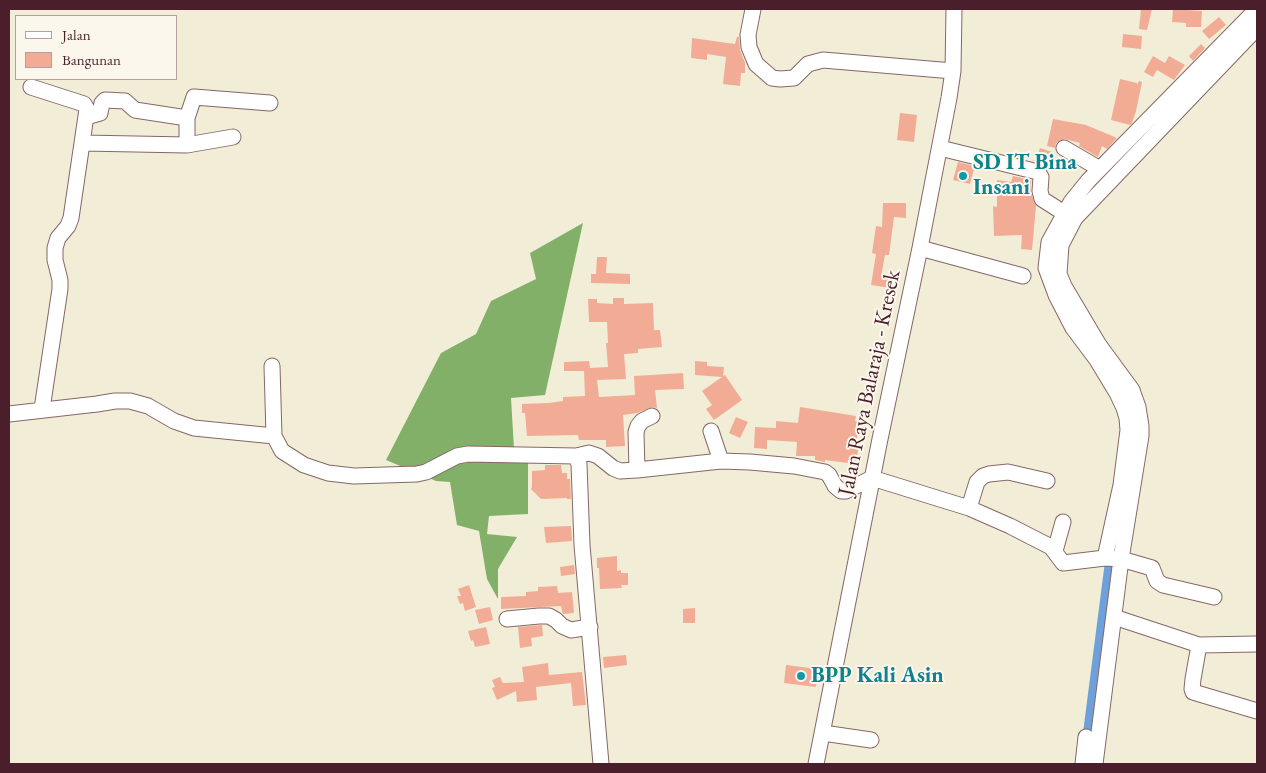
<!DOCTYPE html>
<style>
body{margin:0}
#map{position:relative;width:1266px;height:773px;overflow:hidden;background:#f2edd7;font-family:"EB Garamond",serif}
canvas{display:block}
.frame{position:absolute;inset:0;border:10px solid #4a1f2b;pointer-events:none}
.legend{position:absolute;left:15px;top:15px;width:162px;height:65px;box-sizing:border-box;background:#fbf7ec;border:1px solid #b4a19f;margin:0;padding:6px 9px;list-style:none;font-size:15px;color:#4a1f2b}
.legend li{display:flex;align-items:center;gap:10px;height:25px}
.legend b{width:25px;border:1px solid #b4a19f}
</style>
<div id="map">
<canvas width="1266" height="773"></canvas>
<div class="frame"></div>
<ul class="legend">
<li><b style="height:6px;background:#fff"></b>Jalan</li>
<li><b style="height:14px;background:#f2ac95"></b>Bangunan</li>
</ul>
</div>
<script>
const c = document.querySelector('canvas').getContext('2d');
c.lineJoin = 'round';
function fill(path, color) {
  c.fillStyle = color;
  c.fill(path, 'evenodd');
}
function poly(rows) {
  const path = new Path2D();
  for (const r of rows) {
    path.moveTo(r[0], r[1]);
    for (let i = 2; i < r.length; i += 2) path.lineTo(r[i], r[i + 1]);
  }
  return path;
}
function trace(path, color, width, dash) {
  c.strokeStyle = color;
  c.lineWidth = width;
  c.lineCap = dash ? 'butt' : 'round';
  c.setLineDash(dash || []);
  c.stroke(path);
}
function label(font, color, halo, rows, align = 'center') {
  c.font = font + ' "EB Garamond",serif';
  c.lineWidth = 4;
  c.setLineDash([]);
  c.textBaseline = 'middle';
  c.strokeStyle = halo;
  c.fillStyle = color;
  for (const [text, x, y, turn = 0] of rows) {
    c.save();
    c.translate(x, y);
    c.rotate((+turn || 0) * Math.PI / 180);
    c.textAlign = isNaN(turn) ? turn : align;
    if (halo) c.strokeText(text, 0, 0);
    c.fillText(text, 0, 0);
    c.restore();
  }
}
fill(poly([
 [583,223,545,395,511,398,514,449,528,449,528,514,489,516,487,534,517,537,498,569,498,599,487,579,479,531,457,525,450,482,436,481,386,460,441,353,476,334,491,301,536,279,530,253]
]), '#83b069');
trace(poly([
 [1087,745,1112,550]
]), '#6ea0d9', 11);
fill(poly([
 [1141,9,1152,9,1147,30,1139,29],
 [1173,9,1202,11,1201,27,1186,27,1186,23,1172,22],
 [1219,17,1226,25,1209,39,1202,31],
 [1123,34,1142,36,1141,49,1122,47],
 [737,37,739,37,740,50,745,63,745,73,741,73,740,86,723,84,726,57,707,54,707,60,691,58,692,38,735,44],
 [1201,44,1205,48,1193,61,1189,56],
 [1153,56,1165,63,1169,56,1185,65,1174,80,1157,70,1153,77,1144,72],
 [1120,79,1137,83,1137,85,1139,81,1142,82,1136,111,1132,123,1130,125,1111,120],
 [900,113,917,115,914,142,897,140],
 [1053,119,1086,125,1117,138,1107,149,1102,146,1098,157,1079,146,1080,143,1065,139,1056,143,1055,148,1047,146],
 [1040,148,1052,152,1049,162,1047,161,1045,166,1041,163,1030,160,1036,161],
 [958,162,975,166,970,184,953,180],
 [1013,176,1031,180,1031,193,1036,206,1032,250,1021,249,1022,235,994,236,993,206,997,207,997,180,1011,182],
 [883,203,906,203,906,218,894,217,889,255,885,255,881,277,892,279,891,288,871,285,876,254,872,253,876,226,882,227],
 [597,257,607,257,606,273,630,274,630,284,591,283,591,274,596,274],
 [613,298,624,298,624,304,653,303,654,330,660,330,662,347,638,349,638,353,624,354,626,379,597,380,599,397,635,395,634,376,683,373,684,389,655,390,657,408,652,407,637,413,623,415,625,446,606,447,606,440,579,440,578,435,527,436,525,413,522,413,522,404,548,403,563,401,563,397,585,396,584,371,564,371,564,362,589,361,590,368,608,367,606,343,608,343,607,322,589,322,588,299,597,299,597,303,613,304],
 [695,361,707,362,707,366,724,367,723,376,725,375,742,400,714,420,706,409,712,405,702,391,722,377,695,375],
 [800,407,856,416,855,421,860,422,856,443,859,444,856,464,825,460,825,462,815,460,815,456,796,456,797,442,767,440,767,449,754,448,755,427,776,428,776,421,798,423],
 [736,417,748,422,740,438,729,433],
 [545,465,561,465,562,473,567,473,567,479,570,479,571,499,567,499,567,498,541,499,531,489,532,487,532,471,545,470],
 [571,526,572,541,546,543,544,527],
 [617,556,617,571,621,570,621,573,628,573,628,585,621,585,622,588,600,589,599,568,597,568,597,558],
 [574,565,575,574,561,576,560,567],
 [469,585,476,607,465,611,463,603,460,604,457,596,461,596,458,589],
 [557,586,558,593,572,592,574,613,563,614,561,606,501,609,501,597,526,596,526,592,538,591,538,587],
 [490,607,493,620,479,624,475,610],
 [695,608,695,623,683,623,683,609],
 [542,625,543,636,531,638,532,646,520,648,518,627],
 [486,627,490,644,475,647,473,640,471,641,468,631],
 [626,655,627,665,604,668,603,657],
 [548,663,549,675,582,672,586,705,573,706,571,683,536,687,537,700,517,702,516,691,497,700,492,688,495,687,492,680,500,677,503,683,524,682,522,667],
 [786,665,818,669,816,687,784,683]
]), '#f2ac95');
const minor = poly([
 [753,9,748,35,749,47,756,64,772,78,780,79,794,78,808,64,823,60,953,71],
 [31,87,84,104,87,109,71,218,68,226,58,238,55,248,55,260,60,280,60,289,42,409],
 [86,117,100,113,102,103,105,100,125,101,135,110,187,118],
 [83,143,187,145,233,137],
 [187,145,187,118,194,97,270,103],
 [940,148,1038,172,1041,177,1040,191,1042,199,1064,213],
 [1064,148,1100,169],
 [920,248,1023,276],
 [272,366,274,436,282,451,304,465,328,473,354,476,417,474,426,472,457,456,468,454,576,456,589,453,598,456,613,468,620,471,637,470,721,461,750,462,794,466,825,472,829,475,835,486,841,491,846,491,872,478,969,508,1010,526,1051,547,1063,563,1105,558,1121,559,1152,568,1157,581,1163,585,1214,597],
 [9,414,97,404,115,401,130,401,148,406,174,421,194,428,274,436],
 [711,431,721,461],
 [576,456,579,464,582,545,601,764],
 [637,470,636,432,638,426,642,421,652,416],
 [969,508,977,482,983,476,989,474,1008,472,1047,481],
 [1055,551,1063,522],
 [1105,558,1121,485,1128,430,1127,418,1124,408,1117,393,1097,360,1073,328,1056,295,1046,268,1049,242,1071,202,1088,181,1257,9],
 [1114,617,1199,645,1193,679,1192,689,1193,692,1257,711],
 [507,619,539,616,549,616,556,620,562,626,571,630,590,627],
 [1199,645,1257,644],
 [823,733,871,740],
 [816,764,880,439,920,248,949,98,953,71,954,9],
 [1083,764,1086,737],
 [1095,764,1121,559,1141,436,1141,426,1138,407,1132,390,1099,345,1064,286,1059,274,1061,245,1075,218,1257,28]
]);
trace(minor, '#856767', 17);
trace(minor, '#fff', 15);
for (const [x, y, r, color] of [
 [963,176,5,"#0f9aa8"],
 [801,676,5,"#0f9aa8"]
]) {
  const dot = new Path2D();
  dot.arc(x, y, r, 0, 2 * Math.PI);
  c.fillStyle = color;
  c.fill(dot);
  trace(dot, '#fbf7ec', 2);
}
label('bold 22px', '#0d838f', '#fbf7ec', [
 ["SD IT Bina",973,163],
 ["Insani",973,188],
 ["BPP Kali Asin",811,676]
], 'left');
label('22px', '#4a1f2b', '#fbf7ec', [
 ["Jalan Raya Balaraja - Kresek",870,383,-78]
]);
</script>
